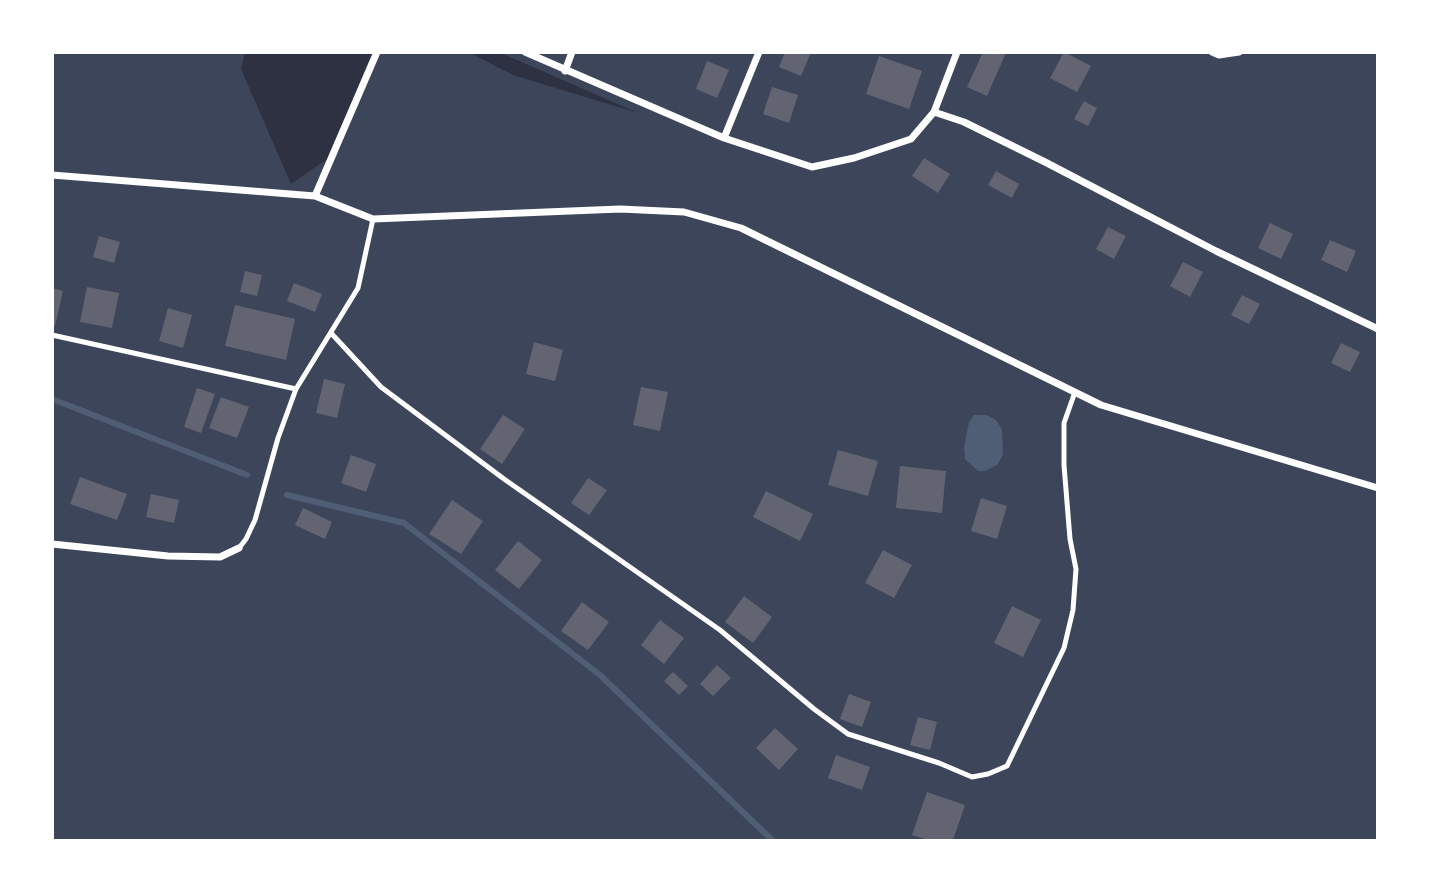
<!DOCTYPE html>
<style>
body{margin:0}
#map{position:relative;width:1430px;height:893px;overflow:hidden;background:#2d3142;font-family:Inter,sans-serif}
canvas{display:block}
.frame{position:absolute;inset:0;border:54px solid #fff;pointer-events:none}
</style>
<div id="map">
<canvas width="1430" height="893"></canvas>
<div class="frame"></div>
</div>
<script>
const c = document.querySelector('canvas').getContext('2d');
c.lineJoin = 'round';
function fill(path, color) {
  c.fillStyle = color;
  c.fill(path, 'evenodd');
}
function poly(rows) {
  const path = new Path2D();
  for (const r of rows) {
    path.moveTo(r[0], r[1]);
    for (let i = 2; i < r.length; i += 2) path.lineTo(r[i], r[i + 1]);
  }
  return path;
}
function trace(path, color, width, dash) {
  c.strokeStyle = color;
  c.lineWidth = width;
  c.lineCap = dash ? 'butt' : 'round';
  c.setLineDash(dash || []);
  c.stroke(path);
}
fill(poly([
 [52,53,245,53,241,69,291,184,339,151,379,53,470,53,513,75,638,113,501,53,1377,53,1377,840,53,840]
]), '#3c4559');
fill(poly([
 [974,415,986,415,996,420,1002,429,1003,455,997,465,985,471,978,471,965,459,964,448,969,422]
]), '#4f5d75');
trace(poly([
 [52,399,247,475],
 [287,495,404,523,600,675,772,840]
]), '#4f5d75', 6);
fill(poly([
 [785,52,811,52,801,76,779,67],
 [983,52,1000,52,1005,55,987,96,967,87],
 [1064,52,1091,66,1077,92,1050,78],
 [879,56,922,71,909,109,866,94],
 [707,61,729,70,717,98,696,89],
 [772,87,798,95,789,123,763,114],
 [1084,101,1097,108,1088,126,1074,119],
 [924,158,950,174,938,193,912,176],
 [996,171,1019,184,1012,198,988,185],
 [1270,223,1293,234,1281,259,1258,248],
 [1108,227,1126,236,1114,259,1096,249],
 [99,236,120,242,114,263,93,257],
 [1330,240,1356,251,1347,272,1321,260],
 [1183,262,1203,272,1190,297,1170,286],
 [245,271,262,275,257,296,240,292],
 [294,283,322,294,315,312,287,301],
 [87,287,119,293,112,328,80,322],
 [52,288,63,291,55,326,52,325],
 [1242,295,1260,304,1249,324,1231,315],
 [235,305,295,319,286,360,225,346],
 [168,308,192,315,183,348,159,341],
 [534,342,563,350,555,381,526,374],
 [1341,343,1360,352,1350,372,1331,363],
 [324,379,345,384,337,418,316,413],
 [641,387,668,392,660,431,633,425],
 [197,388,215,394,201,433,184,427],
 [221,397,249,407,237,438,209,428],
 [503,415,525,429,502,464,480,449],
 [838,450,878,461,868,496,828,485],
 [351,455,376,464,366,492,341,483],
 [900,466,946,471,942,513,896,508],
 [80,477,127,494,117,520,70,504],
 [588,478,607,490,589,515,571,503],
 [766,491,813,514,800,541,753,517],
 [151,494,179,500,174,523,146,517],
 [981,498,1007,506,997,539,971,531],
 [452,500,483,521,461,554,429,534],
 [303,508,332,522,325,539,295,525],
 [518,541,542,560,519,589,495,570],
 [883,550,912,565,894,598,865,583],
 [744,596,772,617,753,643,725,622],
 [582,602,609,622,588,650,561,631],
 [1012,606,1041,620,1023,657,994,643],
 [660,620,684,638,664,664,641,645],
 [717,665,731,678,713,696,700,684],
 [673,672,688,686,679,695,664,681],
 [849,694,871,702,862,727,840,719],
 [918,717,937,722,930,750,910,745],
 [775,728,798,749,779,770,756,748],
 [836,755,870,767,862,790,828,778],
 [927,792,965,805,953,840,928,840,912,835]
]), '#626471');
trace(poly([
 [331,333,381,387,504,479,720,630,814,709,848,734,939,763,972,777,988,774,1007,766,1064,648,1073,610,1076,569,1070,539,1064,465,1064,423,1075,392],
 [52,335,296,389],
 [239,548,246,539,255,520,278,438,296,389,358,288,373,219]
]), '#fff', 5);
trace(poly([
 [525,52,724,138,812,167,854,158,911,139,934,112,957,52],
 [1212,52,1219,55,1239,52],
 [565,71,572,52],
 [934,112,964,122,1045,162,1216,251,1378,329],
 [724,138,759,52],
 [52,175,315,196,373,219,620,209,684,212,741,228,1101,405,1378,488],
 [315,196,377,52],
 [52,544,168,556,220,557,239,548]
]), '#fff', 7);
</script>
